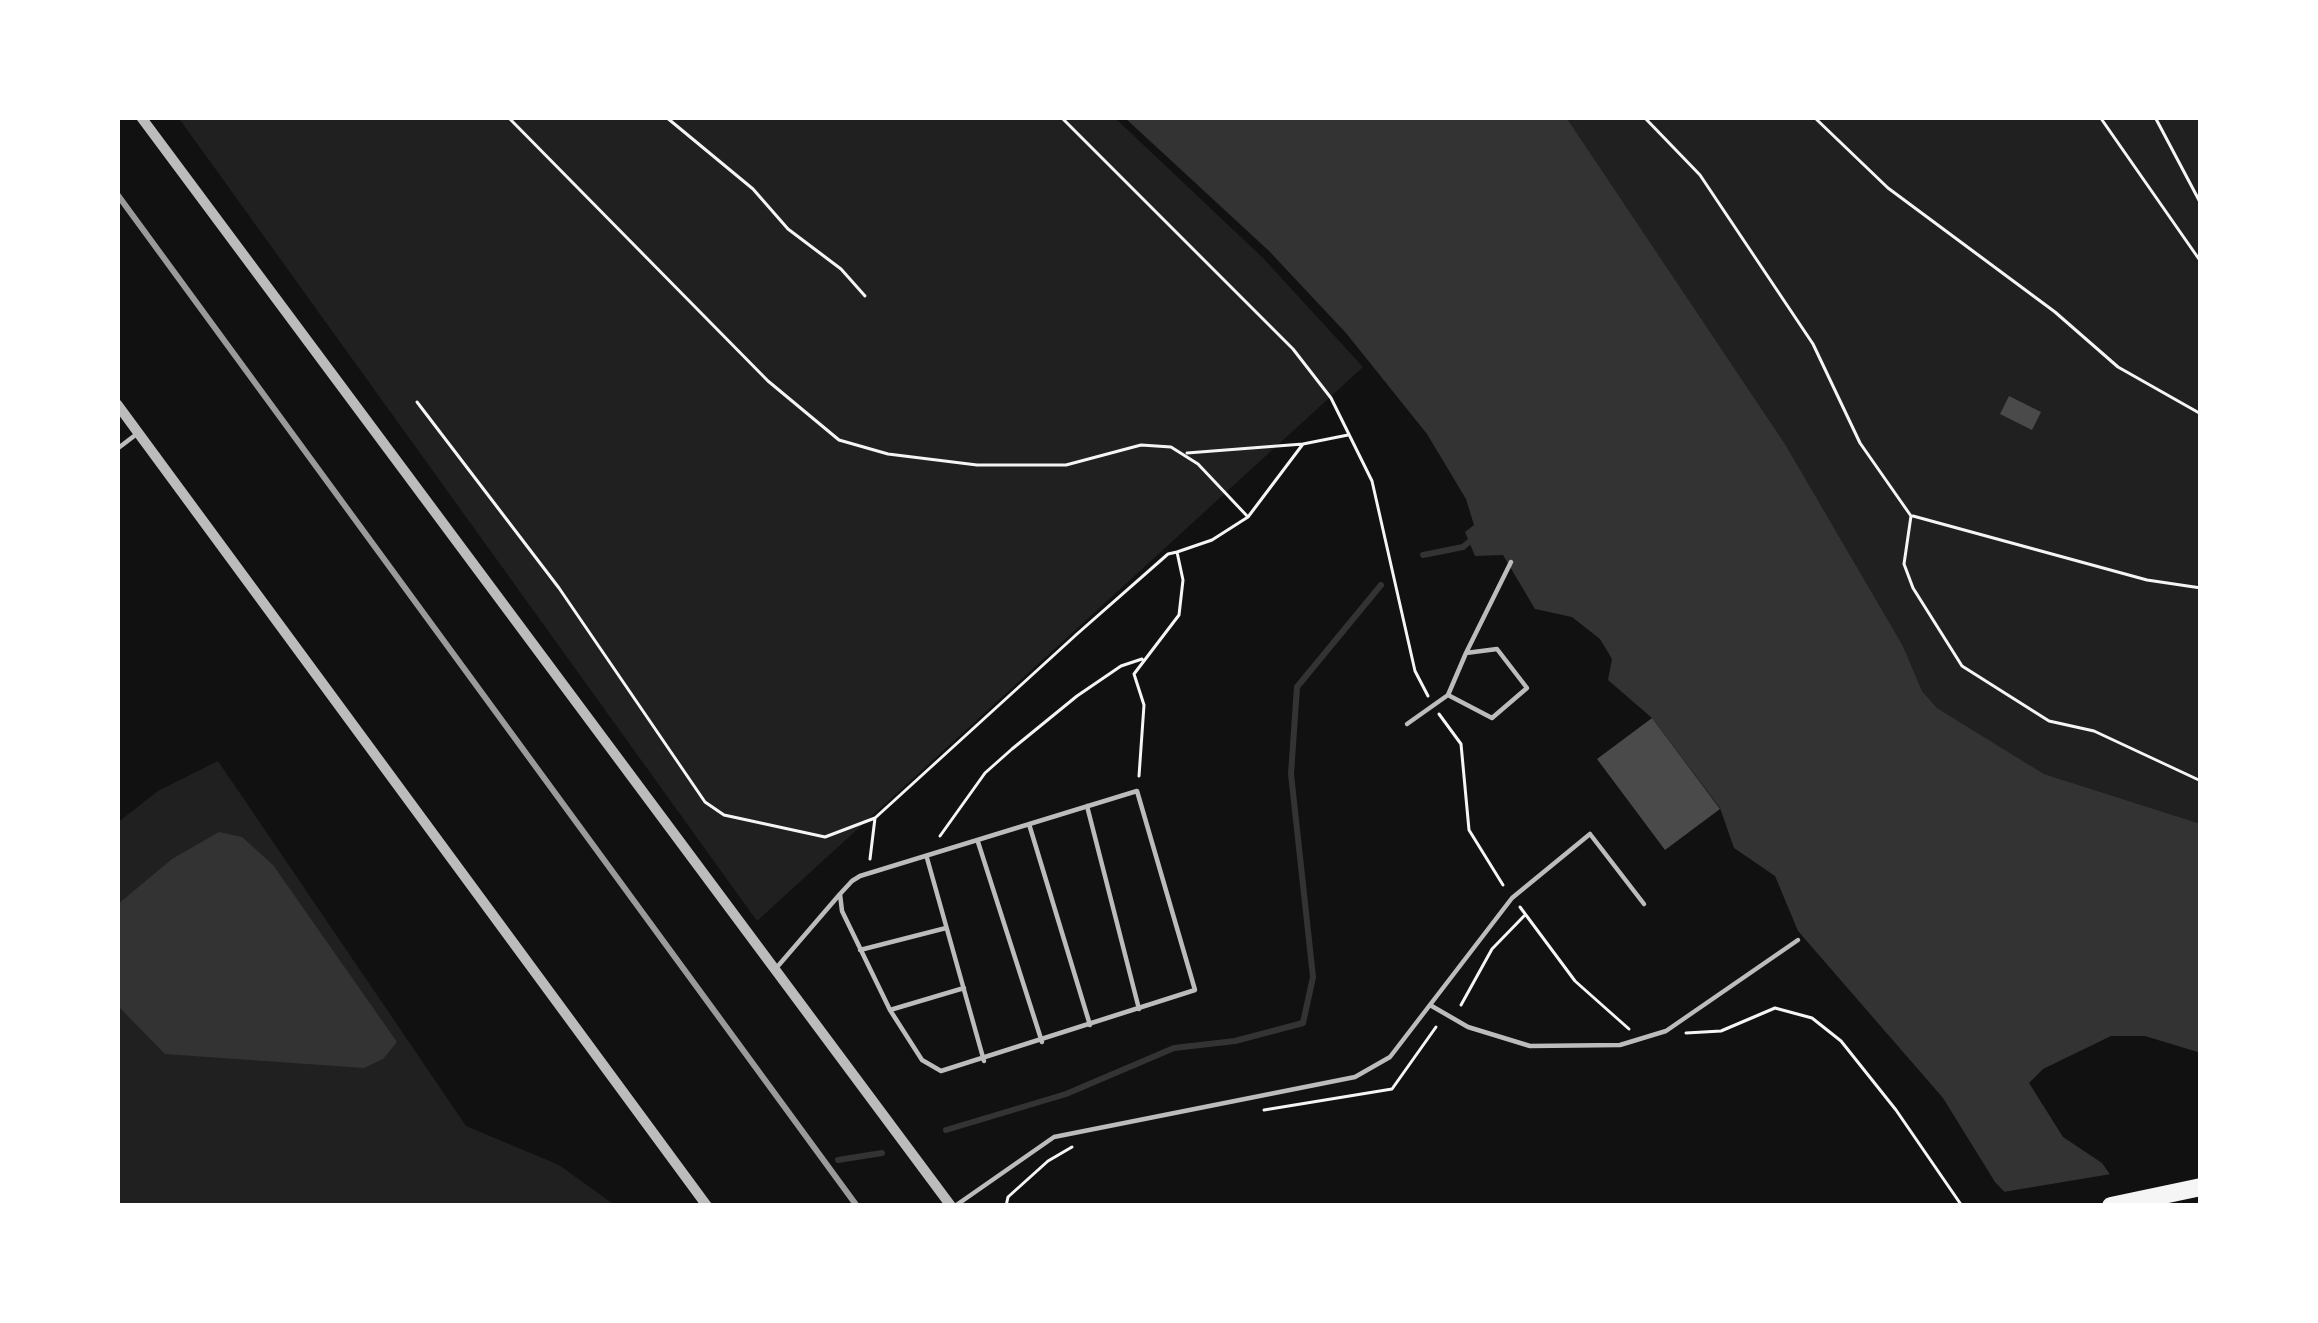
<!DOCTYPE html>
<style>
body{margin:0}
#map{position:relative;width:2318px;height:1323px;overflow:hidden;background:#111;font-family:Roboto,sans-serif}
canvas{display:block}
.frame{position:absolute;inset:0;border:120px solid #fff;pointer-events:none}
</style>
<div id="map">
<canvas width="2318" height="1323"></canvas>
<div class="frame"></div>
</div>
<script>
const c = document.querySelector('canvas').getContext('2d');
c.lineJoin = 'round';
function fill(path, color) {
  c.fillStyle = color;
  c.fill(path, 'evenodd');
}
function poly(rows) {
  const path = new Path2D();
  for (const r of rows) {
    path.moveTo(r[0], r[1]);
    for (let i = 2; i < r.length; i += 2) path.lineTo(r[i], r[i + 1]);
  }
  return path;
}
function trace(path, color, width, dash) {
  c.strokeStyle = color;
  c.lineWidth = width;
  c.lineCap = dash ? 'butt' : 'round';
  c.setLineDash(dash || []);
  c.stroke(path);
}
fill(poly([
 [178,117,1114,117,1264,259,1363,367,757,921],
 [1566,117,2201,117,2201,824,2044,774,1937,708,1922,691,1903,646,1785,444],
 [218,761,466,1126,559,1165,616,1206,117,1206,117,823,158,791]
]), '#202020');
fill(poly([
 [1124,117,1566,117,1785,444,1903,646,1922,691,1937,708,2044,774,2201,824,2201,1053,2145,1036,2111,1036,2043,1069,2029,1083,2063,1137,2102,1163,2116,1183,2018,1206,1995,1182,1943,1098,1798,931,1775,876,1734,848,1720,808,1652,718,1608,680,1612,659,1600,639,1572,617,1535,609,1503,555,1475,556,1465,532,1474,525,1466,499,1427,434,1346,333,1269,251],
 [219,832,242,837,273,865,397,1042,383,1059,364,1068,165,1054,117,1005,117,905,172,859]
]), '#333');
fill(poly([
 [2117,1173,2133,1206,2010,1206,1997,1193]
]), '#111');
trace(poly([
 [1423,555,1463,547,1475,537],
 [946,1130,1066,1094,1174,1048,1235,1041,1303,1023,1313,977,1291,774,1297,687,1381,585],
 [838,1160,882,1153]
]), '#333', 6);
fill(poly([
 [2009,396,2041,412,2032,430,2000,414],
 [1652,718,1720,809,1665,850,1597,759]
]), '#4a4a4a');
trace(poly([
 [508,117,768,381,839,440,888,454,977,465,1066,465,1141,445,1171,447,1198,464,1248,517],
 [666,117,753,189,788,229,841,269,865,296],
 [1061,117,1293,349,1331,398,1372,481,1415,671,1428,696],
 [1644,117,1700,175,1813,344,1860,443,1911,516,1904,564,1913,588,1962,666,2049,721,2094,731,2201,781],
 [1814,117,1888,188,2055,312,2118,367,2201,414],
 [2100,117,2201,262],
 [2155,117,2201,204],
 [417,402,559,588,705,802,724,815,825,837,875,818],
 [1187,453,1303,444],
 [1913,516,2147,580,2201,588],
 [1439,714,1461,744,1469,830,1503,885],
 [1139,776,1144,705,1134,674,1179,615,1183,580,1177,552,1212,540,1248,517,1303,444,1348,435],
 [940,836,985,773,1012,749,1077,696,1121,666,1142,659],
 [870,859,875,818,1077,634,1168,554,1177,552],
 [1520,907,1575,981,1629,1029],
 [1461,1005,1492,949,1524,916],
 [1686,1033,1721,1031,1775,1008,1812,1018,1841,1041,1896,1110,1962,1206],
 [1264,1110,1392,1089,1436,1027],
 [1006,1206,1008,1197,1048,1161,1072,1147]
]), '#f5f5f5', 3);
trace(poly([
 [117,449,138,433],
 [1466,653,1511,562],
 [1407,724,1448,695,1492,718,1527,688,1497,649,1466,653,1448,695],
 [1087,806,1139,1009],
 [1029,824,1090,1025],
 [978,842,1042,1042],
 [927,858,984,1061],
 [860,950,946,928],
 [778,966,840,894,852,881,860,876,1137,791,1195,990,941,1071,922,1060,890,1010,842,911,840,894],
 [1430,1005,1468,1027,1530,1046,1620,1045,1666,1031,1798,940],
 [890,1010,964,988],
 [955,1206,1054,1137,1355,1077,1390,1057,1512,898,1590,834,1644,904]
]), '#bcbcbc', 4.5);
trace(poly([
 [141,117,951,1206],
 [117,404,707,1206]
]), '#bcbcbc', 10);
trace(poly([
 [2111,1206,2201,1187]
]), '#f5f5f5', 18);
trace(poly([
 [117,194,857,1206]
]), '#9a9a9a', 6);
</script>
